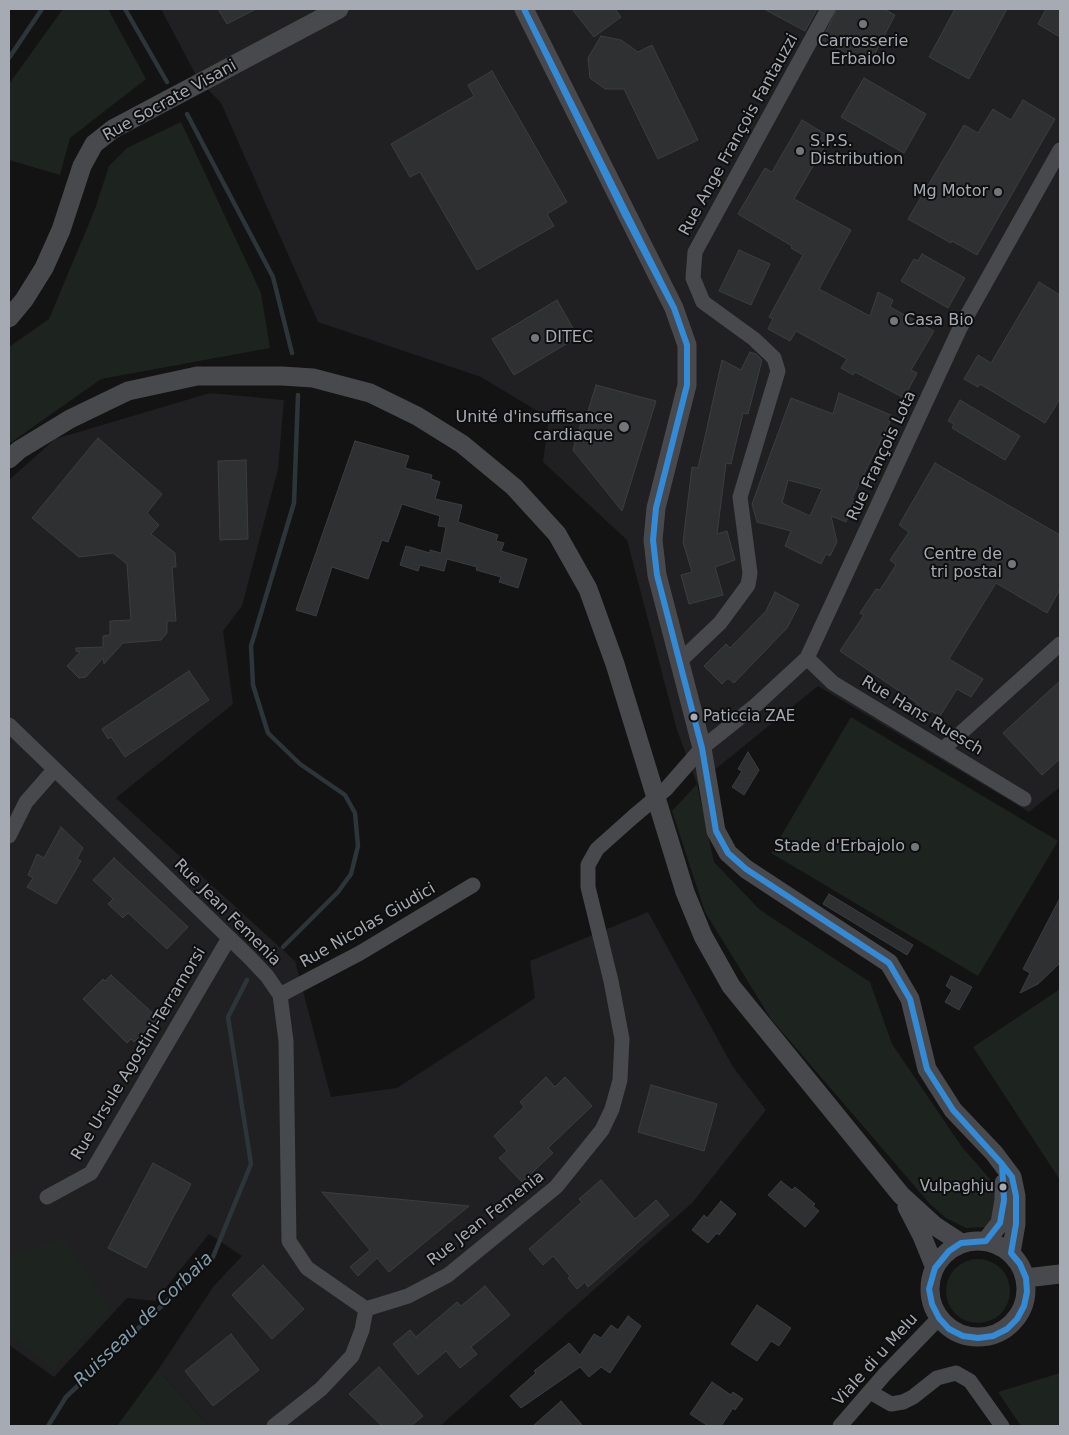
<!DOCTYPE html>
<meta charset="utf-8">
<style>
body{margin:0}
#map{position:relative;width:1069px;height:1435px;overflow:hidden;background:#131314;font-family:"DejaVu Sans",sans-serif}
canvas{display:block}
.frame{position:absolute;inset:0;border:10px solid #a6abb3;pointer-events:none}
</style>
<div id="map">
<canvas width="1069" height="1435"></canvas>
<div class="frame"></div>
</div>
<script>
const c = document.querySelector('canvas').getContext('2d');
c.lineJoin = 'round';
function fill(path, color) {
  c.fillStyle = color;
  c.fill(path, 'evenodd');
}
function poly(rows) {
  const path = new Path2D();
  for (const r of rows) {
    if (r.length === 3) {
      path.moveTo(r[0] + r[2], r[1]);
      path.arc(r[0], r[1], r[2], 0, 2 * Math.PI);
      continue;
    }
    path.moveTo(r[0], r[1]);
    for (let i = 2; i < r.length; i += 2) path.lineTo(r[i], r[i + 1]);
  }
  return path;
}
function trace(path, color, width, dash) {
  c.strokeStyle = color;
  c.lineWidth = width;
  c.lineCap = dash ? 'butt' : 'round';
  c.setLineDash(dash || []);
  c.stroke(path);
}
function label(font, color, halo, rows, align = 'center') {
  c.font = font + ' "DejaVu Sans",sans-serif';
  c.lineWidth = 4;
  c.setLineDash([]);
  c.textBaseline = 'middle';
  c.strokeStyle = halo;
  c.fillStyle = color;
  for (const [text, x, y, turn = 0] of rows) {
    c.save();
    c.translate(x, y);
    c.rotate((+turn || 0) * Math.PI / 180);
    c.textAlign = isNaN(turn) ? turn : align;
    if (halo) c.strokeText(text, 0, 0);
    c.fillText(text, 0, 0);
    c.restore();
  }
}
fill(poly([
 [161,9,1060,9,1060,787,1029,812,818,686,697,784,677,730,627,540,543,462,549,418,481,377,318,322,221,103,198,79],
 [210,393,284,400,278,469,242,606,223,631,233,704,116,798,295,961,331,1097,397,1088,535,998,530,961,648,912,733,1067,766,1110,692,1203,440,1426,209,1426,158,1370,213,1287,242,1256,209,1234,155,1301,127,1298,54,1377,9,1345,9,480,55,439]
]), '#202022');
fill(poly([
 [63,9,108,9,146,79,70,138,60,175,9,160,9,84],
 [181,122,261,293,270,348,101,379,9,444,9,347,49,319,95,209,109,166,127,148],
 [851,717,1058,841,978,976,771,853],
 [697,784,714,862,760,910,870,982,892,1044,962,1147,996,1186,995,1210,987,1227,966,1228,946,1218,930,1204,771,1019,705,912,672,811],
 [1060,989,1060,1180,973,1047],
 [64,1239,112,1311,53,1369,14,1337,9,1328,9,1256],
 [978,1291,32],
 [158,1370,209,1426,117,1426],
 [1060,1373,1060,1426,1021,1426,998,1392]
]), '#1d231e');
trace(poly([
 [125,9,167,82],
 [9,58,42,9],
 [187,114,273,277,292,353],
 [283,947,338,892,351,874,358,846,355,813,345,795,300,764,268,733,253,685,251,646,294,503,298,395],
 [48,1426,66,1397,213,1257,251,1164,228,1017,247,980]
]), '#2c3539', 4.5);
const building = poly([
 [218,9,256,9,227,24,218,9],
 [572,9,615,9,621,17,594,37,572,9],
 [764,9,817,9,805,31,764,9],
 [837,9,884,9,895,15,869,65,822,40,837,9],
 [955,9,1007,9,969,79,929,57,955,9],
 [1046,9,1060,9,1060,37,1038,24,1046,9],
 [601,36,621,40,638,52,652,45,698,140,658,159,624,89,605,89,590,78,588,58,601,36],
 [492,71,567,202,547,214,554,226,477,270,420,172,410,177,391,144,474,96,468,85,492,71],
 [864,78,926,114,904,153,841,117,864,78],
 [1023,100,1055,119,977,255,952,241,951,243,908,219,964,125,978,133,993,109,1011,120,1023,100],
 [802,120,830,137,794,199,851,230,819,289,870,316,878,292,893,300,890,307,934,331,911,370,917,373,904,398,855,372,853,375,841,368,847,359,796,331,790,341,768,329,773,319,769,317,803,255,791,248,792,246,738,214,765,168,772,172,802,120],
 [739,250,770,264,751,305,719,291,739,250],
 [922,254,965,278,948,308,901,281,914,259,918,261,922,254],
 [1039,282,1060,295,1060,399,1045,423,980,384,978,387,964,379,978,355,991,363,1039,282],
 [557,300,578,337,514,375,492,339,557,300],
 [750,352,756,354,762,360,748,414,743,413,731,464,726,463,717,534,727,531,735,560,715,567,723,595,689,604,681,575,692,572,683,542,692,467,698,468,722,360,741,370,750,352],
 [596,385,656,401,622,511,573,450,581,423,584,424,596,385],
 [839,393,893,416,852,498,856,500,846,522,831,516,837,542,830,556,826,554,821,564,785,546,791,531,757,522,752,504,791,398,833,414,839,393],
 [788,480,822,489,810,516,782,503,788,480],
 [960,400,1020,436,1005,460,952,428,954,424,948,421,960,400],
 [98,438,162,494,147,513,159,525,151,534,175,553,176,567,172,567,176,621,167,621,167,633,161,640,123,643,104,664,103,658,86,677,79,678,67,666,80,652,76,651,76,648,103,647,103,636,110,635,110,621,131,620,127,564,113,553,79,557,32,518,98,438],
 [355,441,409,456,405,468,432,475,431,479,440,482,435,499,462,505,458,522,498,535,496,541,504,543,501,551,527,559,518,588,499,582,501,577,476,570,477,567,447,559,444,571,420,565,418,571,400,565,406,546,430,553,430,550,441,553,446,527,438,526,440,516,402,504,388,542,382,540,368,579,332,567,316,616,296,610,355,441],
 [246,460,248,539,220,540,218,461,246,460],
 [935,463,1060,535,1060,589,1047,613,996,583,949,659,983,679,971,697,957,689,940,716,931,711,923,723,910,715,917,703,840,651,864,615,860,613,876,589,880,590,896,565,890,560,909,532,899,525,935,463],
 [775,592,799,605,787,628,734,683,728,678,722,684,704,666,726,644,730,648,766,611,775,592],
 [189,671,209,700,125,757,111,737,108,739,102,729,189,671],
 [1060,681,1060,759,1042,775,1003,733,1060,681],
 [748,752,759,770,744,795,732,787,742,771,738,769,748,752],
 [61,827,83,848,77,859,81,861,56,904,27,887,33,878,28,875,37,854,44,858,61,827],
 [114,858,188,927,167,949,128,913,123,918,108,904,113,899,93,880,114,858],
 [829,894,913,945,907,955,823,904,829,894],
 [1060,898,1060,963,1038,984,1020,993,1030,973,1023,969,1060,898],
 [111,975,158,1018,134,1042,131,1039,127,1043,83,999,103,979,105,981,111,975],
 [951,976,972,987,959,1010,945,1002,952,990,946,986,951,976],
 [546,1077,555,1087,565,1077,592,1106,548,1148,553,1153,522,1182,499,1158,507,1151,494,1136,524,1107,520,1102,546,1077],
 [651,1085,717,1104,704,1151,638,1132,651,1085],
 [153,1163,191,1184,146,1268,108,1248,153,1163],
 [601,1180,635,1219,656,1200,669,1215,588,1287,585,1282,577,1289,568,1278,570,1276,553,1256,543,1265,529,1249,582,1202,579,1199,601,1180],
 [781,1181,792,1190,795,1187,815,1204,813,1206,819,1211,805,1227,768,1195,781,1181],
 [322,1192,397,1199,469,1206,389,1272,377,1258,358,1276,350,1267,370,1250,322,1192],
 [721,1201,736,1214,719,1235,717,1233,708,1243,692,1230,704,1215,707,1218,721,1201],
 [263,1265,304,1309,272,1339,232,1295,263,1265],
 [485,1286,510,1315,471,1347,477,1354,460,1368,446,1351,418,1375,393,1344,410,1330,416,1337,457,1302,461,1306,485,1286],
 [757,1305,791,1328,779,1346,771,1341,757,1361,731,1344,757,1305],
 [628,1316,641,1326,610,1373,601,1367,589,1377,580,1367,521,1408,510,1396,536,1373,534,1371,569,1343,580,1355,594,1334,601,1338,611,1325,618,1330,628,1316],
 [231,1334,259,1370,213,1406,185,1371,231,1334],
 [379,1367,423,1416,411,1426,382,1426,349,1394,379,1367],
 [712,1382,731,1395,733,1392,743,1399,735,1410,733,1408,721,1426,708,1426,690,1414,712,1382],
 [561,1401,583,1426,533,1426,561,1401]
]);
fill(building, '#2f3031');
trace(building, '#3c3d40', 1);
trace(poly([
 [807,658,833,683,1024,799],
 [680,661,720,623,748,585,750,573,740,497,778,371,774,358,754,339,703,302,693,278,695,252,828,9],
 [9,725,249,957,267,976,280,995,286,1041,289,1241,307,1268,366,1309],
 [943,749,1060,644],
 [666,789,702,748,756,705,807,658,960,328,1060,150],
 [9,836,26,802,54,770],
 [280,995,360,953,473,885],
 [47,1197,91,1173,229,938],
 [366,1309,408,1296,448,1275,556,1187,602,1130,612,1109,620,1080,622,1039,611,981,588,887,588,865,597,849,634,816],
 [870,1392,891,1404,903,1402,913,1397,937,1378,956,1373,970,1381,1002,1426],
 [274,1426,321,1389,352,1356,362,1330,366,1309],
 [840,1426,885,1374,939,1318]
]), '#48494c', 15);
trace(poly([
 [524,9,674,308,687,345,687,385,656,508,653,540,657,575,702,748,716,831,728,853,746,869,889,963,910,999,927,1069,953,1110,994,1153,1012,1177,1016,1196,1016,1224,1011,1253],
 [9,318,24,300,44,268,61,230,82,166,94,144,113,129,339,9],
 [9,459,19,450,70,419,128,391,197,376,282,376,313,378,370,393,417,416,462,444,514,487,557,534,588,589,615,664,685,892,703,936,731,986,901,1195,935,1226,961,1243],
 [907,1207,922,1236,935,1268],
 [978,1289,48],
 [986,1241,1000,1223,1004,1200,1004,1183],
 [1026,1278,1060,1274]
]), '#48494c', 19);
trace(poly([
 [634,816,666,789]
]), '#48494c', 15);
trace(poly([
 [524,9,674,308,624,213,524,9],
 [674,308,687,345,687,385],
 [656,508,653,540,657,575],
 [656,508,687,385],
 [656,508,687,385],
 [657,575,702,748],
 [657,575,702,748],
 [702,748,716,831],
 [702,748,716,831],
 [716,831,728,853,746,869,889,963,910,999,927,1069,953,1110],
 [953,1110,1002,1164],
 [953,1110,1002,1164],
 [1002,1164,1012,1177,1016,1196,1016,1224,1011,1253,1020,1264,1026,1278,1027,1292,1024,1306,1017,1319,1007,1329,993,1336,978,1338,963,1336,949,1329,939,1318,932,1304,929,1289,935,1268,949,1251,961,1243,986,1241,1000,1223,1004,1200,1002,1164]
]), '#338bd7', 6);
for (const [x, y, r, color] of [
 [863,24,5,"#73767b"],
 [800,151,5,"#73767b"],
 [998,192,5,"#73767b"],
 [894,321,5,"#73767b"],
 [535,338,5,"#73767b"],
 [624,427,6,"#73767b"],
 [1012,564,5,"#73767b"],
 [694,717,4.5,"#a6abb3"],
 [915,847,5,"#73767b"],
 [1003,1187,4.5,"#a6abb3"]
]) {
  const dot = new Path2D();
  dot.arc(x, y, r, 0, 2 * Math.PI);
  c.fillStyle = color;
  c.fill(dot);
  trace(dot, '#0e0e0f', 2);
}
label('15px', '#a6abb3', '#0e0e0f', [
 ["Paticcia ZAE",703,717],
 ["Vulpaghju",994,1187,"right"]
], 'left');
label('16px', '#a6abb3', '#0e0e0f', [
 ["Carrosserie",863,42,"center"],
 ["Erbaiolo",863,60,"center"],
 ["S.P.S.",810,142,"left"],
 ["Distribution",810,160,"left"],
 ["Mg Motor",988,192],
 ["Casa Bio",904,321,"left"],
 ["DITEC",545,338,"left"],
 ["Unité d'insuffisance",613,418],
 ["cardiaque",613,436],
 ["Centre de",1002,555],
 ["tri postal",1002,573],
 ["Stade d'Erbajolo",905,847]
], 'right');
label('16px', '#a6abb3', '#0e0e0f', [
 ["Rue Socrate Visani",170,101,-29],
 ["Rue Ange François Fantauzzi",739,135,-61],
 ["Rue François Lota",882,456,-65],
 ["Rue Hans Ruesch",922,716,31],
 ["Rue Jean Femenia",227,913,45],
 ["Rue Nicolas Giudici",368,926,-30],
 ["Rue Ursule Agostini-Terramorsi",139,1054,-59],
 ["Rue Jean Femenia",486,1219,-38],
 ["Viale di u Melu",876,1360,-48]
]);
label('italic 18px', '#809bab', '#0e0e0f', [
 ["Ruisseau de Corbaia",144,1320,-44]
]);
</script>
